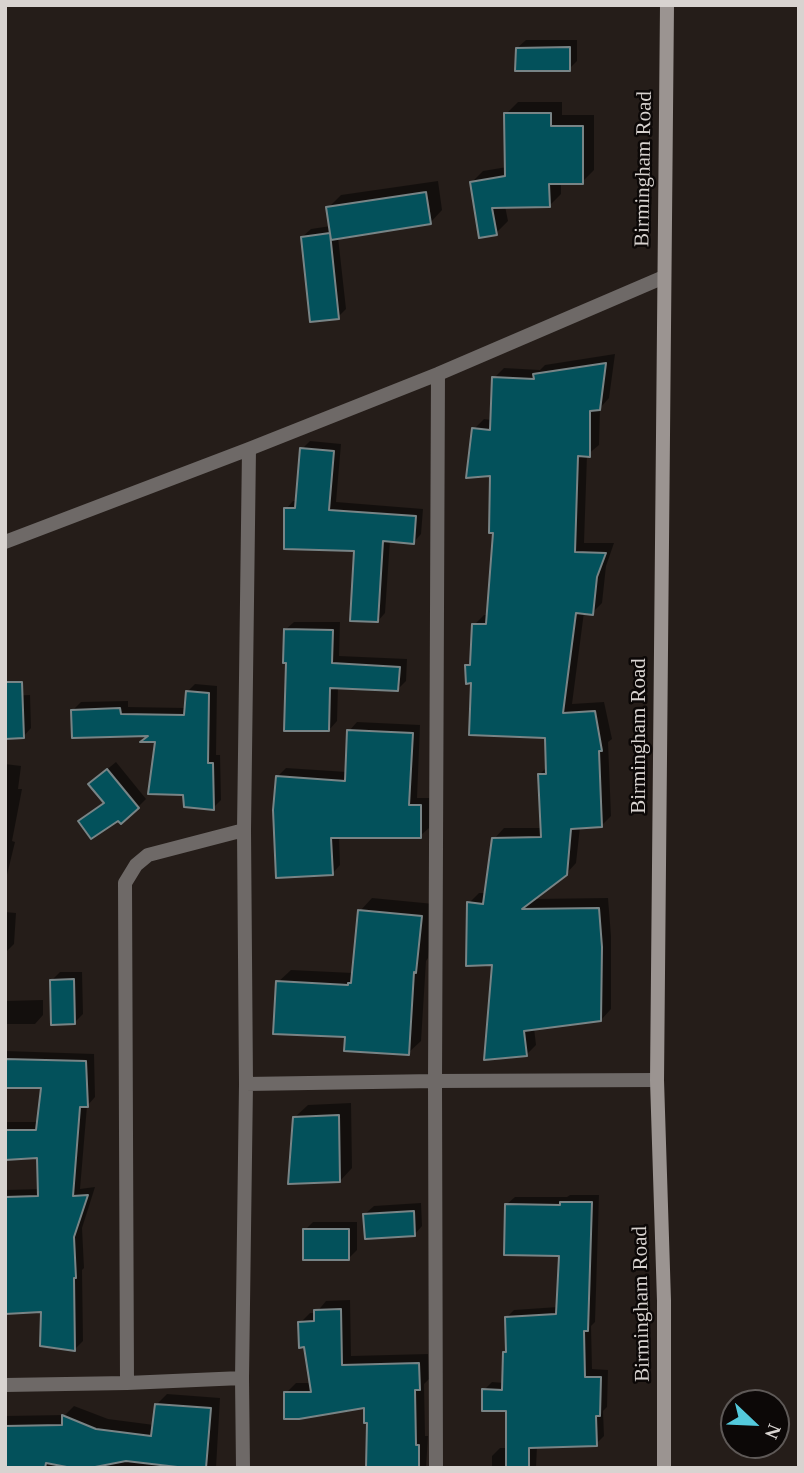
<!DOCTYPE html>
<style>
body{margin:0}
#map{position:relative;width:804px;height:1473px;overflow:hidden;background:#251d19;font-family:"Times New Roman",serif}
canvas{display:block}
.frame{position:absolute;inset:0;border:7px solid #d8d3d0;pointer-events:none}
.north{position:absolute;left:720px;top:1389px;width:70px;height:70px;box-sizing:border-box;background:#0c0807;border:2px solid #5e5957;border-radius:50%;rotate:113deg;font-size:19px;font-weight:700;line-height:28px;text-align:center;color:#d8d3d0}
.north::after{content:'';display:block;margin:auto;width:24px;height:32px;background:#54cadc;clip-path:polygon(50% 0,100% 100%,50% 72%,0 100%)}
</style>
<div id="map">
<canvas width="804" height="1473"></canvas>
<div class="frame"></div>
<div class="north">N</div>
</div>
<script>
const c = document.querySelector('canvas').getContext('2d');
c.lineJoin = 'round';
function fill(path, color) {
  c.fillStyle = color;
  c.fill(path, 'evenodd');
}
function poly(rows) {
  const path = new Path2D();
  for (const r of rows) {
    path.moveTo(r[0], r[1]);
    for (let i = 2; i < r.length; i += 2) path.lineTo(r[i], r[i + 1]);
  }
  return path;
}
function trace(path, color, width, dash) {
  c.strokeStyle = color;
  c.lineWidth = width;
  c.lineCap = dash ? 'butt' : 'round';
  c.setLineDash(dash || []);
  c.stroke(path);
}
function label(font, color, halo, rows, align = 'center') {
  c.font = font + ' "Times New Roman",serif';
  c.lineWidth = 5;
  c.setLineDash([]);
  c.textBaseline = 'middle';
  c.strokeStyle = halo;
  c.fillStyle = color;
  for (const [text, x, y, turn = 0] of rows) {
    c.save();
    c.translate(x, y);
    c.rotate((+turn || 0) * Math.PI / 180);
    c.textAlign = isNaN(turn) ? turn : align;
    if (halo) c.strokeText(text, 0, 0);
    c.fillText(text, 0, 0);
    c.restore();
  }
}
fill(poly([
 [526,40,577,40,577,61,569,69,517,48],
 [518,102,562,102,562,115,594,115,594,170,582,182,561,182,561,194,549,206,505,206,508,221,496,233,471,183,483,171,507,167,506,114],
 [438,181,442,210,430,223,338,237,346,309,338,317,302,237,311,229,331,226,328,208,341,195],
 [615,354,609,398,600,408,599,445,587,455,584,543,614,543,606,566,602,603,592,613,584,612,572,704,604,702,612,739,608,742,611,816,601,826,580,827,576,863,566,874,532,899,608,898,611,936,611,1009,601,1020,534,1028,536,1045,526,1055,494,964,469,903,479,893,486,893,494,839,504,828,542,828,540,774,547,767,546,736,473,682,467,666,472,661,474,625,484,615,488,615,495,531,492,474,474,429,484,419,492,420,494,378,504,368,540,370,545,365],
 [310,441,341,444,336,502,423,509,421,534,414,542,390,540,385,613,378,621,356,549,286,509,293,501,297,501,302,449],
 [294,622,340,622,339,656,407,659,406,681,398,689,338,687,337,721,329,730,287,661,285,630],
 [195,684,217,686,216,755,220,755,221,800,213,808,185,793,157,741,150,734,73,710,81,702,128,701,128,707,186,708,187,692],
 [30,695,31,728,23,737,5,696],
 [357,722,420,725,417,798,429,798,429,828,420,836,339,836,340,865,332,874,277,777,286,768,347,772,349,731],
 [116,762,146,799,138,807,119,819,81,821,89,813,105,802,99,776],
 [5,764,21,766,18,789,22,789,12,841,15,842,5,883],
 [372,898,434,904,428,958,426,961,421,1041,408,1053,347,1036,278,982,291,970,353,973,360,911],
 [5,912,16,913,14,944,6,952],
 [60,972,82,972,83,1014,75,1022,51,981],
 [43,1000,43,1015,35,1024,5,1024,5,1001],
 [5,1051,94,1054,95,1097,87,1106,80,1189,95,1187,82,1228,84,1268,82,1270,83,1341,75,1349,43,1311,5,1312,5,1190,40,1189,38,1156,5,1159,5,1122,38,1122,43,1086,5,1086],
 [351,1103,352,1168,340,1181,295,1117,308,1105],
 [570,1195,599,1195,595,1322,591,1326,592,1369,608,1370,607,1407,603,1411,604,1436,596,1444,537,1446,536,1468,492,1468,492,1456,500,1448,508,1448,507,1410,484,1390,492,1382,504,1383,508,1350,506,1318,514,1310,558,1307,560,1254,507,1204,515,1197,567,1197],
 [421,1203,422,1226,414,1235,365,1214,374,1206],
 [313,1222,357,1222,357,1250,349,1258,305,1230],
 [350,1300,351,1356,428,1354,429,1379,424,1384,425,1436,428,1436,426,1468,368,1468,368,1421,366,1406,286,1393,296,1383,311,1383,300,1323,310,1313,316,1313,326,1301],
 [167,1394,220,1398,216,1468,5,1468,5,1416,65,1415,74,1406,108,1419,154,1425,157,1404]
]), '#0007');
const building = poly([
 [570,47,570,71,515,71,516,48,570,47],
 [504,113,551,113,551,126,583,126,583,184,549,184,550,207,492,208,497,235,479,238,470,182,505,176,504,113],
 [426,192,431,224,331,240,326,207,426,192],
 [330,233,339,319,310,322,301,237,330,233],
 [606,363,600,410,590,411,590,457,578,456,575,552,606,553,597,577,593,615,576,613,563,713,595,711,602,751,599,751,602,827,571,829,567,875,522,909,599,908,602,947,601,1021,524,1031,527,1056,484,1060,492,965,466,966,467,902,483,904,492,838,541,837,538,774,546,774,545,738,469,735,471,683,466,684,465,665,470,665,472,624,486,624,493,533,489,533,490,476,466,478,472,428,490,430,492,377,534,379,533,374,606,363],
 [300,448,334,451,329,510,416,516,414,544,383,541,378,622,350,621,354,551,284,549,284,508,295,508,300,448],
 [284,629,333,630,332,663,400,667,398,691,330,688,329,731,284,731,286,663,283,663,284,629],
 [5,682,22,682,24,738,5,739,5,682],
 [186,691,209,693,208,763,213,763,214,810,184,807,183,795,148,794,155,742,140,742,148,736,72,738,71,710,120,708,121,714,184,715,186,691],
 [347,730,413,733,409,805,421,805,421,838,331,838,333,875,276,878,273,810,276,776,345,781,347,730],
 [107,769,139,808,121,824,118,821,91,839,78,821,104,803,88,784,107,769],
 [358,910,422,916,416,973,414,972,409,1055,344,1051,345,1037,273,1034,276,981,348,985,348,983,351,983,358,910],
 [74,979,75,1024,51,1025,50,980,74,979],
 [5,1059,86,1061,88,1107,80,1107,73,1196,88,1195,74,1237,76,1278,74,1278,75,1351,40,1346,41,1312,5,1314,5,1197,38,1196,37,1158,5,1160,5,1130,36,1130,41,1088,5,1088,5,1059],
 [339,1115,340,1182,288,1184,293,1117,339,1115],
 [560,1202,592,1202,588,1331,584,1331,585,1377,601,1377,600,1416,596,1416,597,1446,529,1448,529,1468,506,1468,506,1411,482,1411,482,1389,502,1390,503,1352,506,1352,505,1317,556,1314,559,1256,504,1255,505,1204,560,1205,560,1202],
 [414,1211,415,1236,365,1239,363,1214,414,1211],
 [303,1229,349,1229,349,1260,303,1260,303,1229],
 [341,1309,342,1365,419,1363,420,1390,415,1390,416,1445,419,1445,419,1468,366,1468,367,1423,364,1423,364,1408,299,1419,284,1419,284,1392,311,1392,304,1347,299,1348,298,1322,314,1321,314,1310,341,1309],
 [155,1404,211,1408,206,1468,186,1468,126,1461,90,1468,72,1468,46,1463,45,1468,5,1468,5,1426,62,1425,62,1415,96,1429,151,1436,155,1404]
]);
fill(building, '#03515b');
trace(building, '#788486', 2);
trace(poly([
 [5,542,249,449,438,374,664,277],
 [246,1084,435,1081,657,1080],
 [127,1383,125,883,136,865,148,855,244,830],
 [5,1385,127,1383,242,1378],
 [243,1468,242,1378,246,1084,244,830,249,449],
 [436,1468,435,1081,438,374]
]), '#6e6967', 14);
trace(poly([
 [664,1468,664,1301,657,1080,667,5]
]), '#9b9491', 14);
label('21px', '#d8d3d0', '#0c0807', [
 ["Birmingham Road",644,169,-89],
 ["Birmingham Road",639,736,-90],
 ["Birmingham Road",642,1304,-91]
]);
</script>
